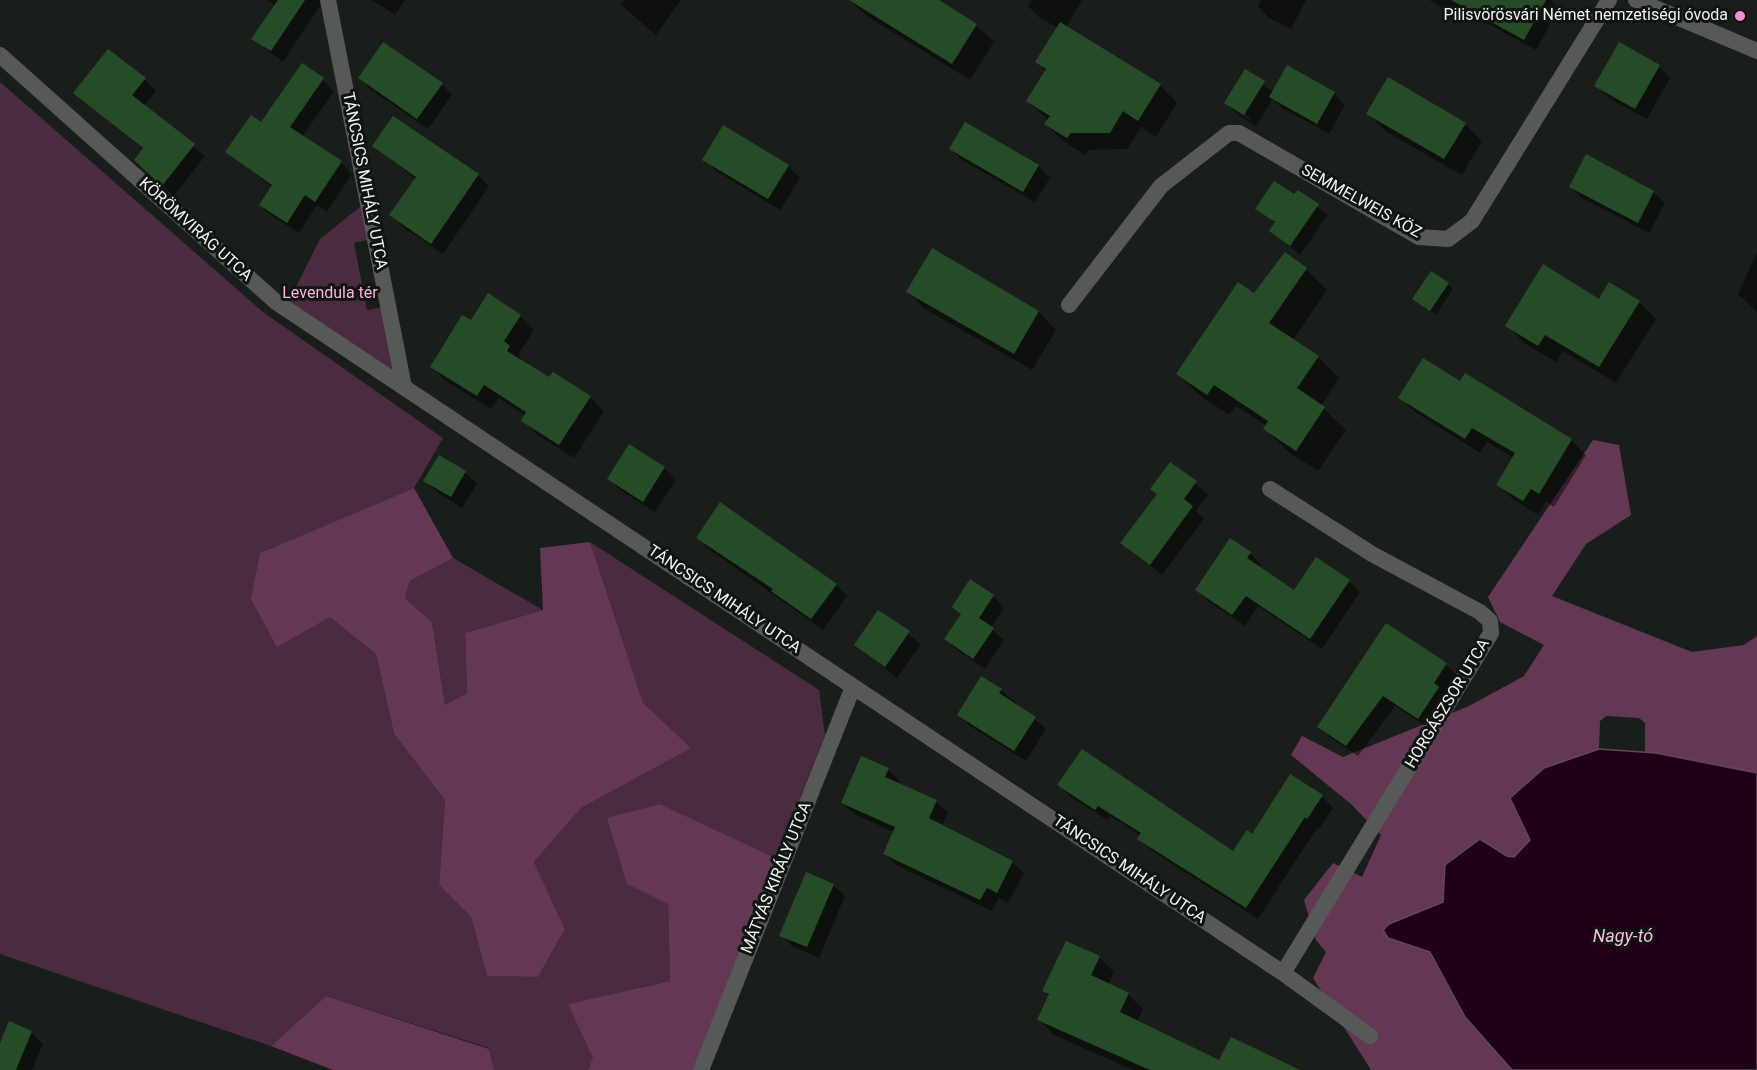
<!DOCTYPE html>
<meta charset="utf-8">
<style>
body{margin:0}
canvas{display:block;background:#1a1e1a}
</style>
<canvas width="1757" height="1070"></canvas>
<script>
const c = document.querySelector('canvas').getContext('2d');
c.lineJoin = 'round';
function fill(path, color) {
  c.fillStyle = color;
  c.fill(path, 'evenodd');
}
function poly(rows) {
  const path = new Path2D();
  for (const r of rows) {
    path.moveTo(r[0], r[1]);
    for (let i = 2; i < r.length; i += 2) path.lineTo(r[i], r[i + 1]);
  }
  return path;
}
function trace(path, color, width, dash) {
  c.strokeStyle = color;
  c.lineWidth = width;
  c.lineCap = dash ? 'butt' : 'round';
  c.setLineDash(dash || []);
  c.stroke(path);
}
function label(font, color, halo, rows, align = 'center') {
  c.font = font + ' Roboto,sans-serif';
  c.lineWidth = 6;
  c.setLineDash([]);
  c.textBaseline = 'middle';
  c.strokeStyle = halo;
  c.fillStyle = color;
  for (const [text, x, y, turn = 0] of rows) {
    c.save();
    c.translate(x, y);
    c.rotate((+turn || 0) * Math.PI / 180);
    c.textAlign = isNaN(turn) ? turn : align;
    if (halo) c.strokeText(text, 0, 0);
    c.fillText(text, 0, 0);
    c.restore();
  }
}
fill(poly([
 [0,82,263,312,443,438,414,488,260,553,376,654,394,734,445,800,439,885,471,917,487,976,538,977,565,929,534,862,581,808,690,748,643,704,590,542,819,690,825,735,776,858,660,804,627,884,668,903,670,981,569,1004,594,1058,588,1070,494,1070,489,1048,326,996,271,1046,0,954],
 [365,203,372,239,354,243,367,310,385,307,399,378,282,302,297,285,320,239],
 [453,558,543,610,465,633,467,693,445,705,432,622,405,598,410,581]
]), '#4a2b3f');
fill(poly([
 [1593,440,1619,445,1631,515,1586,544,1552,596,1692,652,1744,645,1757,636,1757,773,1645,752,1645,723,1639,718,1606,716,1600,721,1599,749,1544,768,1530,840,1514,857,1507,856,1445,865,1443,902,1389,924,1388,938,1430,952,1465,1017,1512,1070,1371,1070,1313,978,1326,952,1316,940,1304,900,1333,863,1362,877,1381,835,1351,804,1291,755,1302,736,1343,757,1469,706,1524,676,1544,645,1500,622,1488,597],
 [414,488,453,558,410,581,405,598,432,622,445,705,467,693,465,633,543,610,540,548,590,542,643,703,691,748,581,808,534,862,565,929,538,977,487,976,471,917,439,885,445,800,394,734,376,654,330,617,277,647,251,599,260,553],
 [660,804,776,858,694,1070,588,1070,593,1058,568,1004,670,981,668,904,627,884,607,818],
 [326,996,489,1049,494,1070,333,1070,271,1046]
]), '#643855');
const water = poly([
 [1599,749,1656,753,1757,773,1757,1070,1512,1070,1465,1017,1430,952,1388,938,1383,930,1389,924,1443,902,1445,865,1480,839,1507,856,1514,857,1530,840,1510,798,1544,768,1599,749]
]);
fill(water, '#200016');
trace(water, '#5f4958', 1.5);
fill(poly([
 [267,0,324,0,283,62,253,39,275,6],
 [372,0,405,0,395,15],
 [625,0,681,0,656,35,621,5],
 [850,0,936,0,976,25,994,42,970,80,865,15],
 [1032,0,1082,0,1066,28,1160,85,1177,103,1156,137,1141,127,1127,149,1088,150,1085,155,1063,141,1046,124,1048,120,1028,101,1046,72,1037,62,1058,28,1040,18,1028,6],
 [1261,0,1306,0,1291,29,1269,18,1258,6],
 [1429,0,1551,0,1559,8,1536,50,1470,14,1466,21],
 [1659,66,1670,78,1647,119,1607,97,1596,85],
 [1245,71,1273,92,1334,93,1345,105,1329,134,1282,108,1273,99,1256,126,1237,114,1226,102],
 [1237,109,1251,118,1250,120,1237,112],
 [360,78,442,84,452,95,428,129,370,89],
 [145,80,156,91,144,106,205,156,174,196,147,172,144,150,75,93],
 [323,80,334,91,302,137,341,162,352,174,327,212,317,205,299,233,272,216,260,205,272,187,227,152],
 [1368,114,1465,124,1482,141,1462,175,1385,131],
 [966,124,1039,166,1050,178,1035,202,962,160,951,149],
 [724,127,788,166,800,178,780,210,716,171,704,159],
 [374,146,478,175,489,186,443,254,403,227,391,215,416,179],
 [1571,187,1653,192,1665,203,1649,233,1582,198],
 [1298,192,1328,215,1300,255,1271,231,1276,224,1257,208,1295,196],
 [932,250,1039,312,1056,330,1032,370,925,309,908,292],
 [1757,252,1757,312,1738,294],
 [1306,269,1327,290,1293,340,1318,357,1339,378,1321,406,1346,430,1318,471,1287,451,1265,429,1267,426,1236,406,1229,415,1199,395,1178,374,1255,295],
 [1448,284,1453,289,1436,315,1414,298],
 [1599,301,1639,302,1656,319,1616,383,1563,351,1556,362,1524,343,1507,325],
 [520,316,534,330,518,355,523,362,550,379,590,397,604,412,574,458,537,435,523,420,526,416,499,398,491,409,446,381,432,367,471,322],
 [1400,398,1535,428,1571,440,1586,455,1554,507,1546,502,1538,515,1513,499,1498,485,1514,458,1487,442,1480,453,1415,412],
 [440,457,465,472,477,484,462,508,437,492,425,481],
 [1170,464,1208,494,1196,511,1204,519,1162,575,1122,543,1158,494],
 [664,468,676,480,655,512,620,490,609,478],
 [698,538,836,585,847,596,823,630,709,549],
 [1250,553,1261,565,1259,568,1295,592,1349,581,1360,592,1322,649,1258,606,1245,626,1208,601,1196,590],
 [993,596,1004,608,991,628,1004,640,985,669,957,650,946,639,962,615,954,607],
 [879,612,921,644,897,678,856,645],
 [1386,625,1446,665,1458,676,1430,729,1395,706,1358,756,1331,738,1319,727],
 [1001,690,1046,729,1026,761,970,726,959,715],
 [888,770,900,781,898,784,936,801,948,813,942,826,1012,862,1024,873,1008,903,999,898,992,911,896,865,885,853,894,832,854,814,842,803],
 [1059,785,1233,853,1252,836,1322,796,1333,808,1319,829,1317,828,1258,919,1151,850,1139,838,1141,836,1110,816,1107,820,1071,797],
 [833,885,845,896,819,958,793,947,781,935],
 [1099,957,1114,972,1108,985,1128,994,1143,1009,1137,1022,1220,1062,1283,1070,1133,1070,1054,1035,1039,1020,1050,997,1044,991],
 [31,1032,43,1044,32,1070,0,1070,0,1047]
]), '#0007');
fill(poly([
 [278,0,305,0,271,51,251,39],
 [849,0,939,0,977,24,952,64],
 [1451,0,1546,0,1524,40],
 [1060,22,1161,84,1138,121,1123,111,1110,133,1071,133,1067,138,1044,124,1050,116,1026,101,1046,69,1035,62],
 [383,42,443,83,417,119,358,78],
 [1619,42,1660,65,1635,109,1594,86],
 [108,49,146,78,132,95,195,144,162,186,134,160,143,148,73,93],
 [302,63,324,78,290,127,342,161,315,202,305,195,287,223,259,205,272,185,225,152,251,115,261,122],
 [1287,65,1335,92,1317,124,1269,97],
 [1245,69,1265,81,1244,115,1224,103],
 [1388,77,1466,123,1444,159,1366,114],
 [393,116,479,174,431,244,389,215,416,177,372,146],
 [965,122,1039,165,1023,192,949,149],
 [723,125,789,165,768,199,702,160],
 [1586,154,1654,191,1638,223,1569,187],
 [1274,181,1294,194,1298,190,1319,204,1290,246,1269,231,1275,222,1255,209],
 [932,248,1039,311,1014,354,906,292],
 [1285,252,1307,268,1269,323,1319,356,1297,388,1325,407,1296,451,1263,429,1268,421,1214,385,1207,395,1176,374,1238,282,1254,293],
 [1543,264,1599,299,1609,282,1640,301,1599,367,1545,335,1538,346,1505,326],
 [1431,271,1449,283,1430,311,1412,299],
 [488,293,521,315,504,341,510,346,507,351,549,377,553,372,591,396,559,445,521,421,526,412,484,385,477,396,430,367,462,315,471,320],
 [1423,358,1460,381,1465,373,1572,439,1539,494,1531,489,1523,501,1496,485,1515,453,1472,428,1465,439,1398,398],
 [629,444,665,467,643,502,607,479],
 [439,455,466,471,451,497,423,481],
 [1170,462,1197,481,1184,499,1193,506,1150,565,1120,543,1157,494,1150,489],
 [720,502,837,584,811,619,771,591,773,589,696,538],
 [1230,538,1251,552,1247,558,1294,590,1316,557,1350,580,1310,639,1246,596,1232,615,1195,590],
 [970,579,994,595,979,618,994,628,973,659,944,639,961,614,952,607],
 [878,610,910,631,885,667,854,645],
 [1386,623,1447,663,1434,683,1439,687,1418,719,1383,696,1346,746,1317,727],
 [981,676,1002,689,999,693,1036,717,1014,751,957,715],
 [1082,749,1233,851,1247,830,1252,834,1290,774,1323,795,1307,819,1305,817,1246,908,1137,839,1141,833,1098,806,1095,810,1057,785],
 [861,756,889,768,885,777,937,800,929,818,1013,861,997,893,987,888,980,900,883,854,895,827,841,803],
 [806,872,834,884,807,947,779,936],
 [1066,941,1100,956,1091,975,1129,993,1120,1012,1219,1060,1231,1037,1300,1070,1150,1070,1037,1020,1049,994,1042,991],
 [9,1021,32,1031,16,1070,0,1070,0,1043]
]), '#264c27');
trace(poly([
 [328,0,404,387],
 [1636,0,1757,51],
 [0,55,276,302,1283,973,1370,1036],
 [1069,305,1161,186,1229,133,1239,133,1419,237,1448,239,1472,221,1609,0],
 [1270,489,1372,554,1480,612,1490,621,1491,633,1283,973],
 [701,1070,853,687]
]), '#575957', 16);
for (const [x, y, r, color] of [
 [1740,16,6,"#f591d2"]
]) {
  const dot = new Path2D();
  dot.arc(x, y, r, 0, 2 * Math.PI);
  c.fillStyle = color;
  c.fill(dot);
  trace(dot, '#111511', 2);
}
label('16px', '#f2f4f2', '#111511', [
 ["Pilisvörösvári Német nemzetiségi óvoda",1728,16]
], 'right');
label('16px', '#f2f4f2', '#111511', [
 ["TÁNCSICS MIHÁLY UTCA",364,181,79],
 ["SEMMELWEIS KÖZ",1361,202,29],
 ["KÖRÖMVIRÁG UTCA",195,230,42],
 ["TÁNCSICS MIHÁLY UTCA",724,600,34],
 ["HORGÁSZSOR UTCA",1448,704,-59],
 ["TÁNCSICS MIHÁLY UTCA",1129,870,34],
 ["MÁTYÁS KIRÁLY UTCA",777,878,-68]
]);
label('16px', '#fcb1e0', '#111511', [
 ["Levendula tér",330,294]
]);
label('italic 18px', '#f9bce2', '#111511', [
 ["Nagy-tó",1623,937]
]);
</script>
